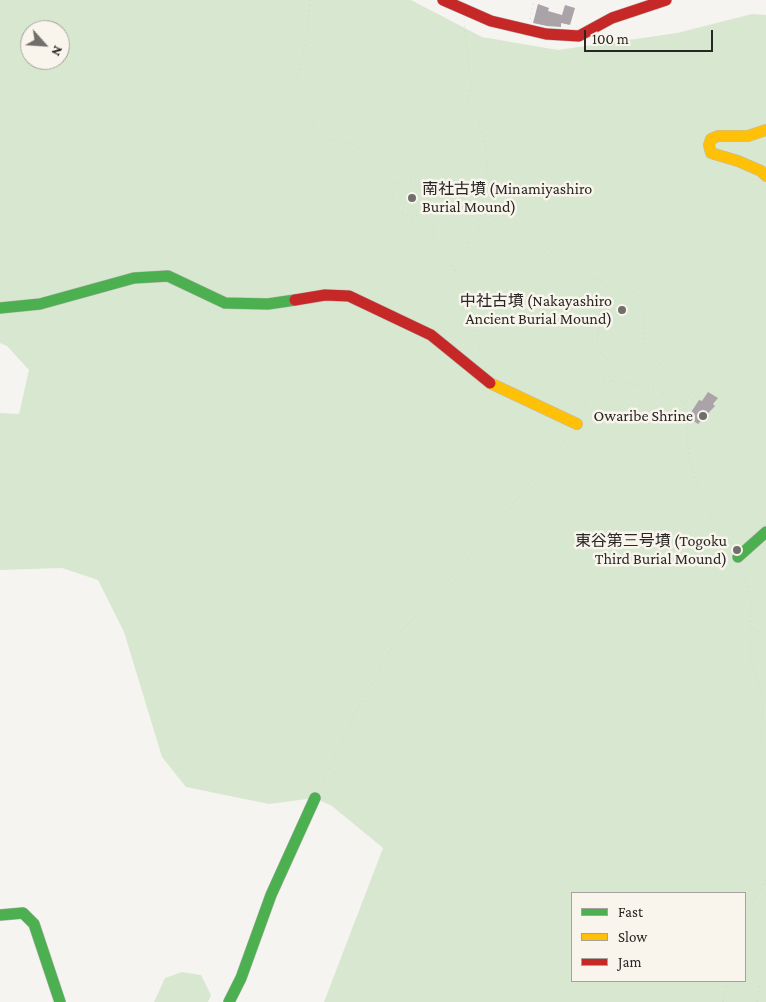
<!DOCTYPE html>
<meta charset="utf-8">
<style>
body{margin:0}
#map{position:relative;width:766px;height:1002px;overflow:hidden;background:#f6f4f0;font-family:"Crimson Pro",serif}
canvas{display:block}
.legend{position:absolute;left:571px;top:892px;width:175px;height:90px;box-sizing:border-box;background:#f9f5ed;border:1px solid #a5a39d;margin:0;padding:6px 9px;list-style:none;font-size:15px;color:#282724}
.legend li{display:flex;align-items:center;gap:10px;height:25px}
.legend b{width:25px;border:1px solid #a5a39d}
.north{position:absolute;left:20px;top:20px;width:50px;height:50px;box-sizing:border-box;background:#f9f5ed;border:1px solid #a5a39d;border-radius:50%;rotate:116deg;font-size:14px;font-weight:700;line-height:20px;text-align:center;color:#282724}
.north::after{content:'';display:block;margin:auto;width:18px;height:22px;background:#706f6b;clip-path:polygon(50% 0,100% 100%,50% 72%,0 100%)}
.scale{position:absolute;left:584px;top:30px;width:129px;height:22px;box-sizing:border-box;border:2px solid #282724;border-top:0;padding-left:6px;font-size:15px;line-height:18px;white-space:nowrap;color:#282724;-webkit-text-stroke:4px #f9f5ed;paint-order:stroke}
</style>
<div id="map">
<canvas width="766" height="1002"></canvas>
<ul class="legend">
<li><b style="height:6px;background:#4caf50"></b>Fast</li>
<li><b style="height:6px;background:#ffc107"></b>Slow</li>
<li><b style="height:6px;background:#c62828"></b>Jam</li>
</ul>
<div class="north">N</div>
<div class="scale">100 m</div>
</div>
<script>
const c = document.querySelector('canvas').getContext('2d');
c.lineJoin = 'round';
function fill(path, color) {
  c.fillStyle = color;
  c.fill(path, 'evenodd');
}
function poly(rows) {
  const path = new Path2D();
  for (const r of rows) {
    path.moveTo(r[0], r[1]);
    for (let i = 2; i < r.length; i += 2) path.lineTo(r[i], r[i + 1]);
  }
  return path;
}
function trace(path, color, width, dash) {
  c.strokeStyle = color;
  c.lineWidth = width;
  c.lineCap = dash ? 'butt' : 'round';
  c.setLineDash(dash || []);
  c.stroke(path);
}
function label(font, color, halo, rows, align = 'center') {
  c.font = font + ' "Crimson Pro","Noto Sans JP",serif';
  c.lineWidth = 5;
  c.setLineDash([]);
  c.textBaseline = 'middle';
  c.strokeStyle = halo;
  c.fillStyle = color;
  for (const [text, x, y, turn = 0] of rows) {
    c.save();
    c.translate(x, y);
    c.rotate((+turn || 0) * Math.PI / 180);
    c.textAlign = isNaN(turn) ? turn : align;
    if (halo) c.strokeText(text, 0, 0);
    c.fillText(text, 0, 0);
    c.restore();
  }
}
fill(poly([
 [0,0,411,0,482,37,558,50,677,33,752,14,766,15,766,1002,324,1002,383,848,332,806,315,798,269,804,186,787,162,757,124,632,98,580,62,568,0,570,0,413,19,414,29,370,7,346,0,343],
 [30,30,60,30,60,60,30,60],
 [572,893,745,893,745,981,572,981],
 [182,972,201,975,211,995,208,1002,154,1002,165,978]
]), '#d8e8d0');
fill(poly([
 [538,4,549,8,548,11,562,15,565,5,575,8,570,25,561,23,561,27,547,26,533,23],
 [708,392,718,398,713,404,715,406,698,424,688,417,699,400,702,401]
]), '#aaa3a7');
const fast = poly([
 [0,308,40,304,134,278,168,276,225,303,268,304,295,300],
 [738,557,766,532],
 [0,915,23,913,34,924,60,1002],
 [229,1002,241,978,271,895,315,798]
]);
const slow = poly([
 [766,130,748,136,718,136,711,139,709,145,711,153,738,161,761,171,766,176],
 [490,383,577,424]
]);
const jam = poly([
 [443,0,491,21,546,34,579,36,612,18,666,0],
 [295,300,325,295,349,296,431,335,490,383]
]);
trace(fast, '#bcbab7', 12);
trace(slow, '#bcbab7', 12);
trace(jam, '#bcbab7', 12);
trace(poly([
 [310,0,308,30,300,69,291,90,301,102,317,128,329,139,353,144,366,156,385,186,392,180,396,184],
 [530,19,534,0],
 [429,193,479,210,518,233,554,259,606,284],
 [424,213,429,204,429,193,424,184,410,179,396,184,392,199,399,212,412,217,424,213,433,224,434,239,469,290,474,331,480,347,480,362],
 [455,270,479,225,487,165,486,151,478,120,467,104,471,86,464,21],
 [612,381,617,371,597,348,600,298,607,285,622,285,638,294,643,308,645,345,674,381,685,385,692,392,685,402],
 [581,413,586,399,598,384,618,381,664,393,684,402,688,419,687,438,690,462,711,519,725,533,732,547],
 [741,567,751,602,750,655,763,697,761,743,766,751],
 [753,629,766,634],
 [320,787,363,698,402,630,453,576,570,434],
 [745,915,766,880],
 [723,1002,727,981],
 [757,1002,760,985,766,981]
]), '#d4d4d2', 1, [1, 4]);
trace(fast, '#4caf50', 11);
trace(slow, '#ffc107', 11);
trace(jam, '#c62828', 11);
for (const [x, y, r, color] of [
 [412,198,5,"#706f6b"],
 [622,310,5,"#706f6b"],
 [703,416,5,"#706f6b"],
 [737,550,5,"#706f6b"]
]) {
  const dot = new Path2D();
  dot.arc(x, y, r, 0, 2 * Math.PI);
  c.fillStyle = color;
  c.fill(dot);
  trace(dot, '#f9f5ed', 2);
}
label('16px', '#282724', '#f9f5ed', [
 ["南社古墳 (Minamiyashiro",422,189,"left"],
 ["Burial Mound)",422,207,"left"],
 ["中社古墳 (Nakayashiro",612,301],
 ["Ancient Burial Mound)",612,319],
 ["Owaribe Shrine",693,416],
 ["東谷第三号墳 (Togoku",727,541],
 ["Third Burial Mound)",727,559]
], 'right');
</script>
